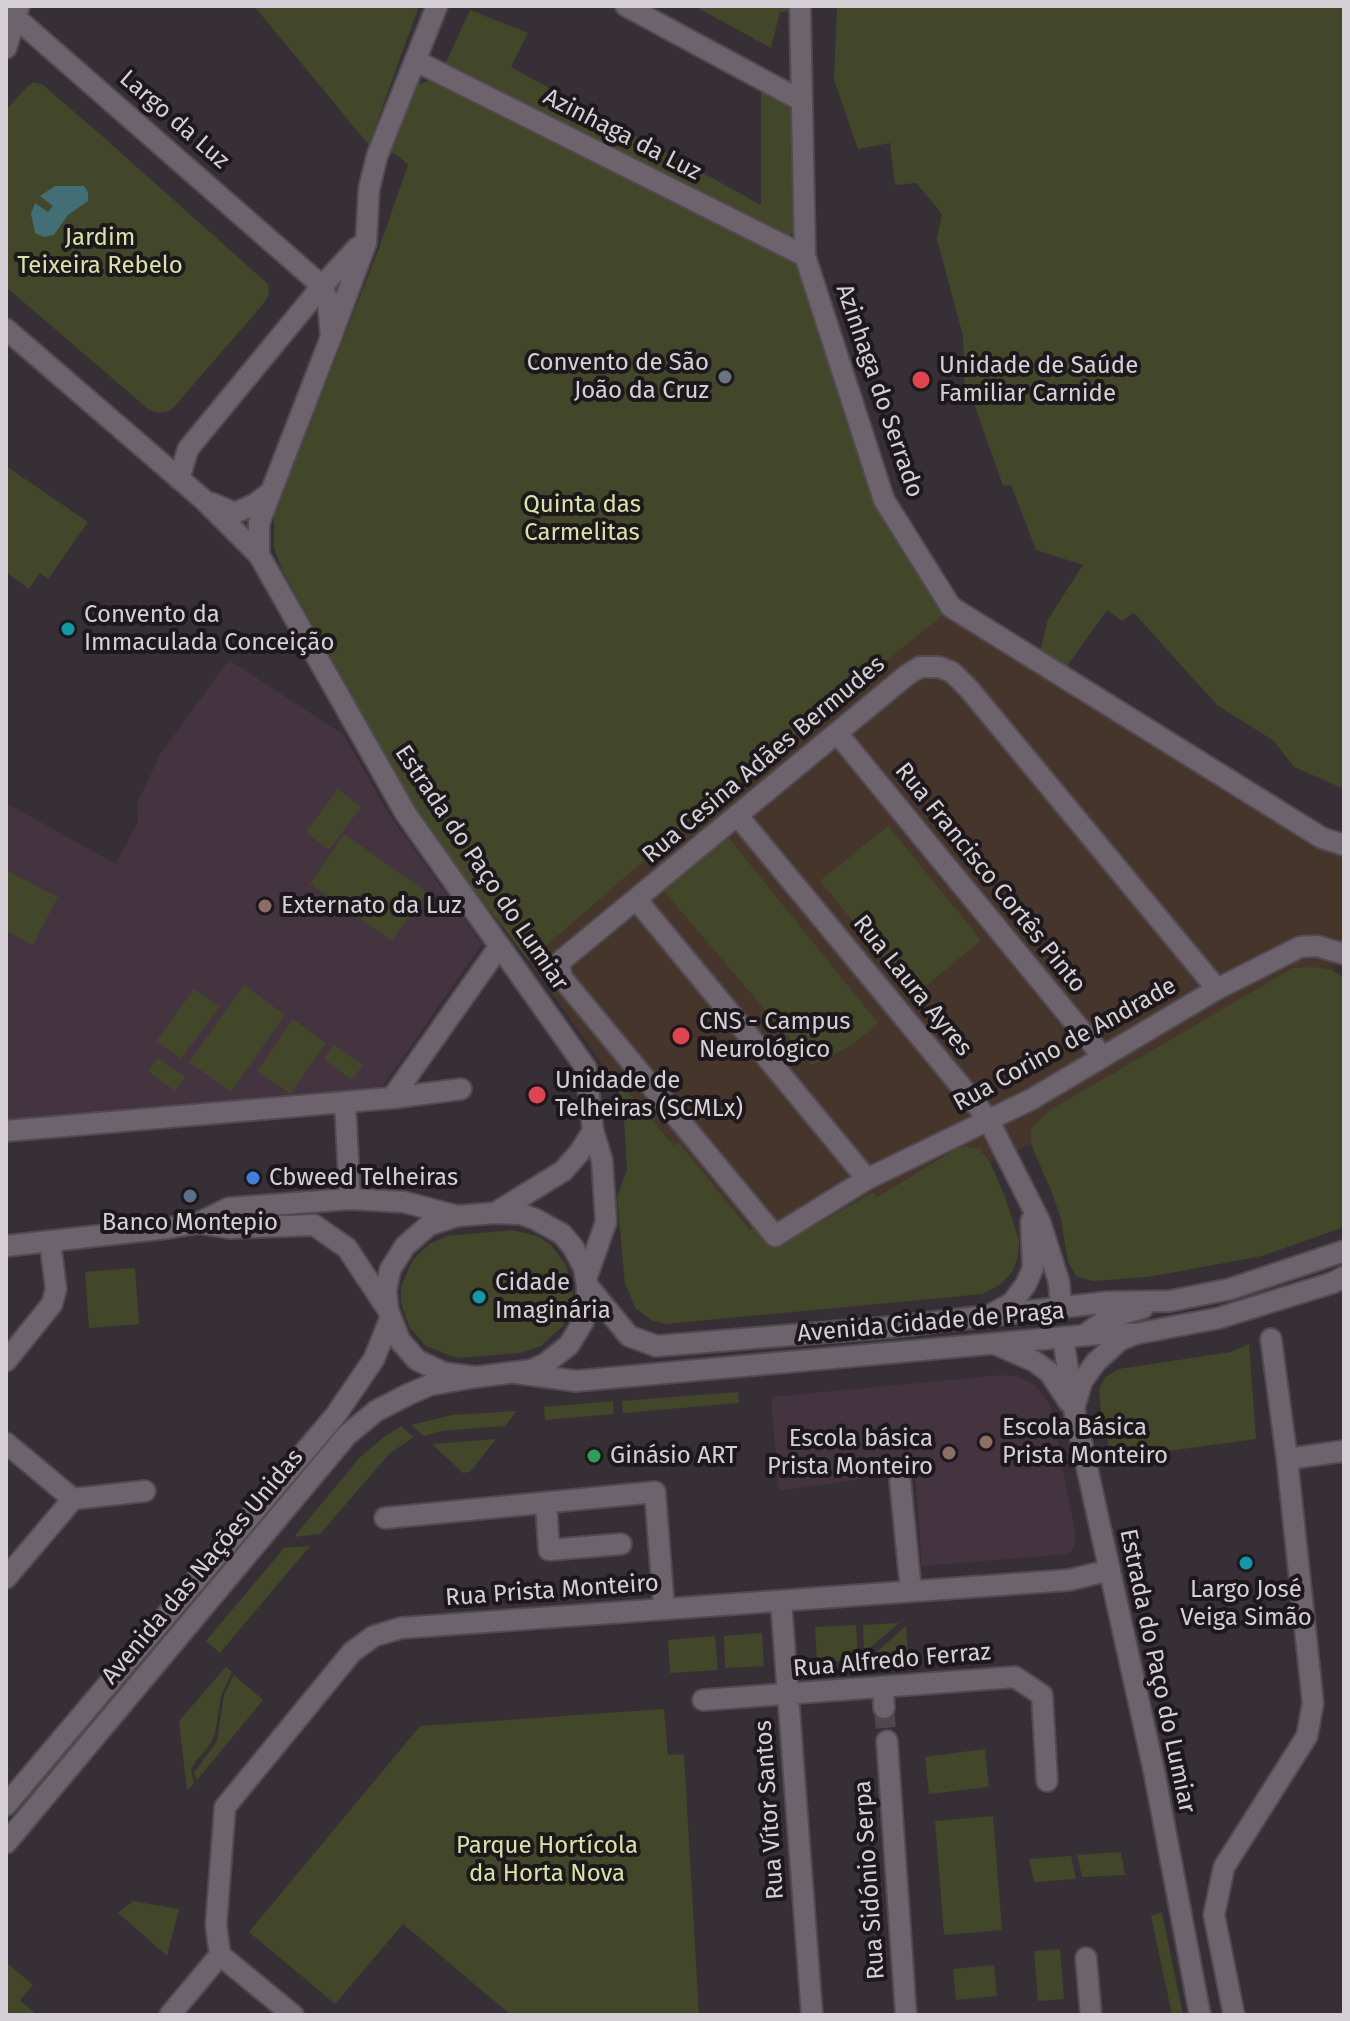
<!DOCTYPE html>
<meta charset="utf-8">
<style>
body{margin:0}
#map{position:relative;width:1350px;height:2021px;overflow:hidden;background:#372f36;font-family:"Fira Sans",sans-serif}
canvas{display:block}
.frame{position:absolute;inset:0;border:8px solid #d5d0d5;pointer-events:none}
</style>
<div id="map">
<canvas width="1350" height="2021"></canvas>
<div class="frame"></div>
</div>
<script>
const c = document.querySelector('canvas').getContext('2d');
c.lineJoin = 'round';
function fill(path, color) {
  c.fillStyle = color;
  c.fill(path, 'evenodd');
}
function poly(rows) {
  const path = new Path2D();
  for (const r of rows) {
    path.moveTo(r[0], r[1]);
    for (let i = 2; i < r.length; i += 2) path.lineTo(r[i], r[i + 1]);
  }
  return path;
}
function trace(path, color, width, dash) {
  c.strokeStyle = color;
  c.lineWidth = width;
  c.lineCap = dash ? 'butt' : 'round';
  c.setLineDash(dash || []);
  c.stroke(path);
}
function label(font, color, halo, rows, align = 'center') {
  c.font = font + ' "Fira Sans",sans-serif';
  c.lineWidth = 8;
  c.setLineDash([]);
  c.textBaseline = 'middle';
  c.strokeStyle = halo;
  c.fillStyle = color;
  for (const [text, x, y, turn = 0] of rows) {
    c.save();
    c.translate(x, y);
    c.rotate((+turn || 0) * Math.PI / 180);
    c.textAlign = isNaN(turn) ? turn : align;
    if (halo) c.strokeText(text, 0, 0);
    c.fillText(text, 0, 0);
    c.restore();
  }
}
fill(poly([
 [946,613,1320,848,1344,856,1344,938,1332,970,1315,967,1031,1129,1031,1144,990,1162,985,1153,974,1147,966,1146,956,1149,876,1197,873,1192,790,1240,780,1241,750,1230,679,1144,674,1147,615,1078,613,1079,529,961,733,783]
]), '#46352b');
fill(poly([
 [229,660,344,735,388,813,482,944,380,1090,6,1123,6,803,116,864,138,822,137,803,161,753],
 [1002,1375,1019,1377,1035,1385,1050,1405,1076,1536,1075,1546,1069,1554,922,1566,915,1471,779,1491,771,1397]
]), '#433440');
fill(poly([
 [254,6,419,6,369,144,368,144],
 [694,6,791,6,791,11,780,12,771,48],
 [837,6,1344,6,1344,789,1294,767,1274,741,1217,705,1134,613,1122,621,1107,610,1067,666,1040,652,1048,619,1083,565,1036,550,1011,485,1003,486,973,401,965,403,963,336,937,239,942,214,916,183,895,185,890,143,858,149,834,80],
 [470,10,528,33,511,67,761,205,761,89,794,106,795,232,785,238,444,67],
 [439,78,797,261,877,495,946,613,733,783,529,961,422,823,282,570,274,548,274,516,379,248,408,165,397,155,390,152,416,85],
 [34,82,43,85,101,135,268,284,269,294,264,303,174,407,167,412,157,413,148,409,6,287,6,110,27,87],
 [6,466,88,522,48,579,40,573,29,589,6,572],
 [338,789,361,807,329,850,306,832],
 [888,826,981,940,914,996,820,881],
 [344,834,427,892,392,941,310,884],
 [728,837,878,1023,852,1045,812,1065,664,891],
 [6,870,58,897,33,945,6,931],
 [1315,967,1332,970,1344,978,1344,1227,1262,1256,1148,1277,1092,1281,1076,1276,1068,1262,1061,1219,1052,1193,1031,1144,1031,1129,1047,1112,1293,968],
 [244,985,285,1015,231,1092,189,1062],
 [194,989,220,1007,181,1059,156,1041],
 [293,1019,326,1043,290,1094,257,1071],
 [334,1045,363,1065,352,1080,324,1059],
 [158,1058,185,1077,175,1091,148,1071],
 [615,1077,674,1146,679,1143,750,1230,756,1225,780,1241,790,1240,873,1192,877,1197,956,1149,966,1146,980,1149,990,1162,1005,1197,1019,1240,1018,1257,1012,1272,1001,1284,983,1294,666,1324,653,1321,636,1309,625,1284,617,1197,627,1170,623,1103,613,1079],
 [512,1230,537,1236,550,1244,566,1265,573,1292,568,1315,563,1326,541,1346,520,1353,456,1358,426,1346,409,1327,401,1303,401,1287,412,1261,429,1244,447,1236],
 [135,1268,139,1324,89,1328,85,1272],
 [1249,1344,1256,1439,1123,1457,1115,1454,1109,1447,1101,1414,1099,1389,1105,1377,1119,1369,1231,1352],
 [738,1392,739,1403,623,1413,622,1401],
 [613,1401,614,1414,545,1420,544,1407],
 [517,1411,505,1426,442,1431,424,1436,411,1425,452,1415],
 [401,1426,414,1437,390,1453,320,1534,294,1537,360,1457,384,1437],
 [496,1439,470,1472,463,1473,432,1444],
 [310,1546,220,1653,206,1641,284,1548],
 [899,1623,864,1653,863,1625],
 [856,1625,858,1660,817,1662,815,1627],
 [906,1626,908,1656,870,1658],
 [762,1633,764,1666,725,1668,724,1636],
 [715,1636,718,1670,670,1673,668,1640],
 [226,1667,232,1672,221,1696,215,1734,209,1746,195,1762,191,1770,194,1784,187,1790,179,1721],
 [234,1675,263,1700,197,1780,194,1773,217,1741,224,1695],
 [664,1709,668,1755,684,1754,699,2015,511,2015,403,1924,335,2004,249,1932,420,1726],
 [985,1749,989,1787,929,1794,925,1757],
 [993,1816,1002,1930,944,1935,935,1821],
 [1121,1852,1125,1875,1082,1877,1077,1855],
 [1071,1856,1076,1879,1034,1882,1029,1859],
 [133,1901,179,1909,167,1956,118,1913],
 [1162,1912,1183,2015,1172,2015,1151,1916],
 [1060,1949,1064,1999,1038,2001,1034,1951],
 [6,1962,33,1985,20,2000,34,2012,31,2015,6,2015],
 [994,1965,997,1996,956,2000,953,1969]
]), '#414728');
fill(poly([
 [84,186,88,192,88,201,68,215,54,235,44,237,35,233,31,214,35,203,48,212,53,206,40,196,55,186]
]), '#416f75');
trace(poly([
 [884,1708,887,1741]
]), '#4f474e', 20, [20, 10]);
const minor = poly([
 [626,6,802,101],
 [800,6,805,256,884,500,951,607,1322,838,1344,845],
 [416,61,805,256],
 [322,286,357,248,366,243],
 [331,337,366,243,369,189,377,156,437,6],
 [837,733,1103,1057],
 [737,815,988,1119],
 [636,899,867,1179],
 [1217,989,969,689,952,672,939,667,920,667,907,675,562,960,559,966,562,978,775,1236,867,1179,1032,1099,1217,989,1300,947,1317,946,1344,954],
 [392,1098,461,1089],
 [6,1131,345,1102],
 [350,1199,345,1102,392,1098,499,947],
 [1271,1339,1287,1459],
 [6,1361,52,1304,56,1289,50,1241],
 [6,1443,73,1499],
 [900,1480,911,1591],
 [546,1503,549,1550,621,1544],
 [385,1518,655,1492,664,1609],
 [6,1578,73,1499,145,1491],
 [781,1601,812,2015],
 [883,1688,884,1708],
 [703,1700,1015,1677,1042,1695,1047,1781],
 [887,1741,906,2015],
 [220,1955,216,1925,225,1807,352,1652,374,1636,401,1628,1069,1580,1110,1570],
 [220,1955,293,2015],
 [1086,1958,1091,2015],
 [170,2015,220,1955],
 [1234,2015,1214,1915,1224,1867,1307,1736,1313,1703,1287,1459,1344,1451]
]);
const tertiary = poly([
 [15,17,322,286,328,301,331,337,259,523,259,555],
 [6,329,204,500,259,555,406,814,586,1068,593,1131,602,1160,606,1222,586,1279],
 [179,479,188,449,322,286],
 [211,503,235,513,255,504,271,492],
 [988,1119,1040,1222,1059,1282,1061,1308],
 [495,1213,563,1171,579,1153,593,1131],
 [198,1223,230,1228,314,1225,347,1248,388,1310],
 [6,1246,168,1228,198,1223,229,1208,350,1199,404,1202,457,1216],
 [988,1316,1012,1303,1026,1284,1033,1268,1031,1221],
 [1063,1338,1074,1409,1154,1771,1200,2015],
 [995,1344,1034,1361,1049,1372,1069,1402],
 [1075,1405,1082,1381,1096,1362,1120,1340,1135,1334]
]);
const secondary = poly([
 [6,48,19,6],
 [495,1213,521,1214,535,1219,562,1234,573,1247,584,1268,587,1285,587,1309,583,1322,569,1345,545,1364,532,1370,476,1377,444,1373,417,1360,400,1341,388,1310,386,1291,390,1270,405,1246,429,1225,457,1216,495,1213],
 [587,1285,629,1336,656,1346,891,1327,1108,1302,1170,1301,1230,1289,1344,1251],
 [1086,1334,1108,1318,1143,1308],
 [516,1373,576,1381,1111,1333,1135,1334,1219,1318,1332,1283,1344,1277],
 [6,1805,335,1416,374,1359,390,1319],
 [6,1843,347,1435,376,1411,409,1394,430,1385,476,1377]
]);
trace(minor, '#514b51', 24);
trace(tertiary, '#514b51', 24);
trace(secondary, '#514b51', 24);
trace(minor, '#6c636c', 20);
trace(tertiary, '#6c636c', 20);
trace(secondary, '#6c636c', 20);
for (const [x, y, r, color] of [
 [725,377,8,"#6b7280"],
 [921,380,10,"#e0444e"],
 [68,629,8,"#0f9aa8"],
 [265,906,8,"#8d6e63"],
 [681,1036,10,"#e0444e"],
 [537,1095,10,"#e0444e"],
 [253,1178,8,"#3f7fe0"],
 [190,1196,8,"#5c6f8a"],
 [479,1297,8,"#0f9aa8"],
 [986,1442,8,"#8d6e63"],
 [949,1453,8,"#8d6e63"],
 [594,1456,8,"#2e9e5b"],
 [1246,1563,8,"#0f9aa8"]
]) {
  const dot = new Path2D();
  dot.arc(x, y, r, 0, 2 * Math.PI);
  c.fillStyle = color;
  c.fill(dot);
  trace(dot, '#1c181b', 3);
}
label('24px', '#d5d0d5', '#1c181b', [
 ["Largo da Luz",174,120,41],
 ["Azinhaga da Luz",622,135,27],
 ["Azinhaga do Serrado",879,391,71],
 ["Rua Cesina Adães Bermudes",764,760,-40],
 ["Estrada do Paço do Lumiar",481,868,56],
 ["Rua Francisco Cortês Pinto",990,878,51],
 ["Rua Laura Ayres",912,986,51],
 ["Rua Corino de Andrade",1065,1045,-29],
 ["Avenida Cidade de Praga",931,1323,-5],
 ["Avenida das Nações Unidas",203,1567,-50],
 ["Rua Prista Monteiro",552,1591,-4],
 ["Rua Alfredo Ferraz",892,1661,-5],
 ["Estrada do Paço do Lumiar",1157,1671,78],
 ["Rua Vítor Santos",770,1810,-94],
 ["Rua Sidónio Serpa",870,1880,-94]
]);
label('24px', '#d8e4a6', '#1c181b', [
 ["Jardim",100,238],
 ["Teixeira Rebelo",100,266],
 ["Quinta das",582,505],
 ["Carmelitas",582,533],
 ["Parque Hortícola",547,1846],
 ["da Horta Nova",547,1874]
]);
label('24px', '#d5d0d5', '#1c181b', [
 ["Convento de São",709,363,"right"],
 ["João da Cruz",709,391,"right"],
 ["Unidade de Saúde",939,366],
 ["Familiar Carnide",939,394],
 ["Convento da",84,615],
 ["Immaculada Conceição",84,643],
 ["Externato da Luz",281,906],
 ["CNS - Campus",699,1022],
 ["Neurológico",699,1050],
 ["Unidade de",555,1081],
 ["Telheiras (SCMLx)",555,1109],
 ["Cbweed Telheiras",269,1178],
 ["Banco Montepio",190,1223,"center"],
 ["Cidade",495,1283],
 ["Imaginária",495,1311],
 ["Escola Básica",1002,1428],
 ["Prista Monteiro",1002,1456],
 ["Escola básica",933,1439,"right"],
 ["Prista Monteiro",933,1467,"right"],
 ["Ginásio ART",610,1456],
 ["Largo José",1246,1590,"center"],
 ["Veiga Simão",1246,1618,"center"]
], 'left');
</script>
